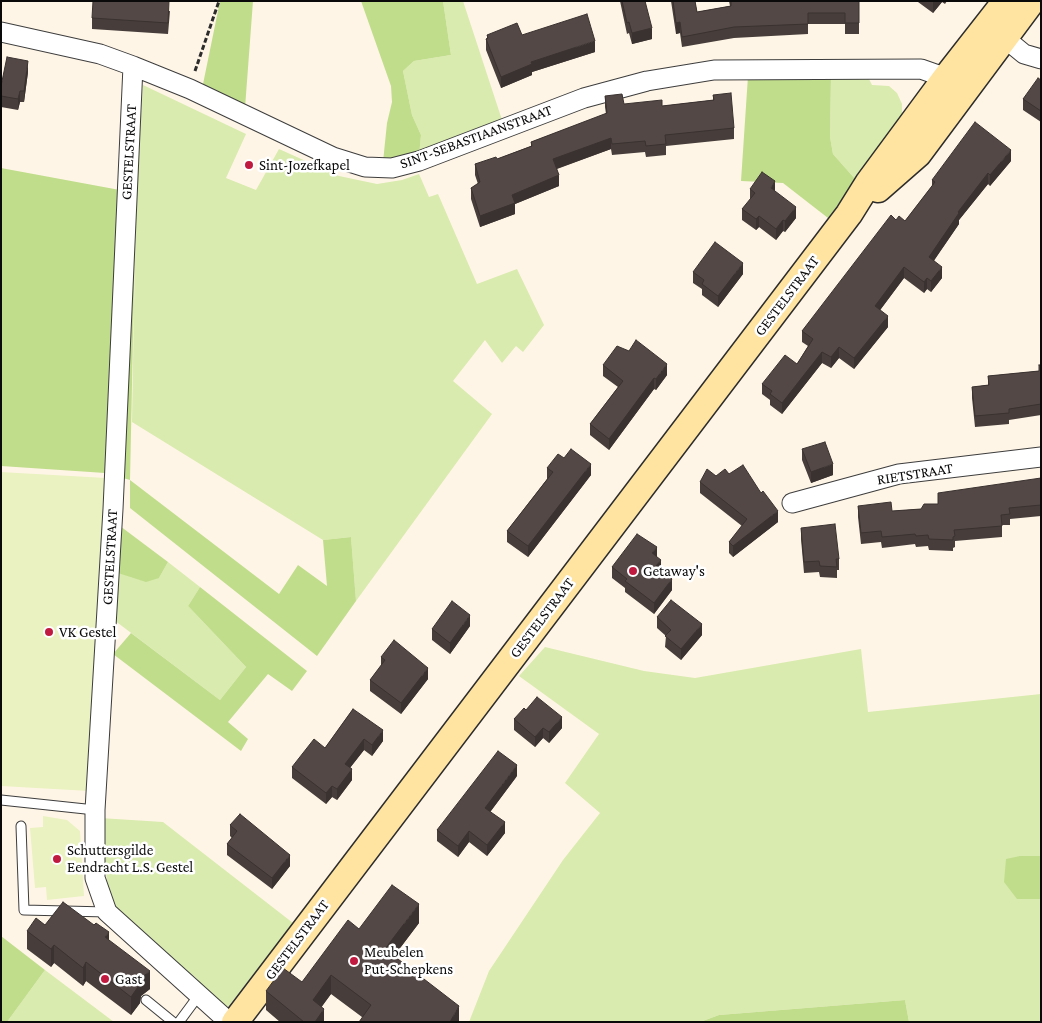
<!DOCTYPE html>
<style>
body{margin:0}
#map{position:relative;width:1042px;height:1023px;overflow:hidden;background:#fff5e6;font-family:"Crimson Pro",serif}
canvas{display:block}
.frame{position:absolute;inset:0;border:2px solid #0a0a0a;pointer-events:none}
</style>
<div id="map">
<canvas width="1042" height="1023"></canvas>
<div class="frame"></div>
</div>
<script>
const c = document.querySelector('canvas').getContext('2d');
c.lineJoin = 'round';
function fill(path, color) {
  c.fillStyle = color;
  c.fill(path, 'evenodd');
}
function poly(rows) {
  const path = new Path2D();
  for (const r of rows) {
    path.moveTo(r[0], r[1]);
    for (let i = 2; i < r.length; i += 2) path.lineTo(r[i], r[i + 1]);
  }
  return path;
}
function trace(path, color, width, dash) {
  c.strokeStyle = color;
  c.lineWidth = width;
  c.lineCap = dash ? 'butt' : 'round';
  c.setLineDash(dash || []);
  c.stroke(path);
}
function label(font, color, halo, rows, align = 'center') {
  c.font = font + ' "Crimson Pro",serif';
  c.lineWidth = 5;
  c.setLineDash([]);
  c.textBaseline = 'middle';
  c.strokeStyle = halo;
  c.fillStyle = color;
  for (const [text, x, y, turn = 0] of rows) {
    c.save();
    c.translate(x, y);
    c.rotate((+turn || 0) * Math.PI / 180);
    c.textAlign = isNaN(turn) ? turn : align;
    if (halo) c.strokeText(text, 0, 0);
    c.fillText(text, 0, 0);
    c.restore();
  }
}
fill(poly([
 [443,1,463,1,502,120,419,156,421,135,412,115,403,71,414,61,451,55],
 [831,76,868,77,872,85,889,86,897,93,902,104,902,116,856,180,833,154,830,137],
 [143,85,246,134,226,178,256,190,279,149,339,176,377,184,402,180,419,174,429,197,438,194,477,284,517,269,544,325,523,352,516,346,502,363,485,340,453,381,492,414,356,601,351,537,323,540,132,422,136,193],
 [168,562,200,587,188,606,246,667,220,700,114,620,118,573,159,578],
 [545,647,644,671,695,678,861,649,868,712,1041,694,1041,856,1020,856,1017,899,1041,899,1041,1022,909,1022,905,1000,719,1015,700,1022,469,1022,489,971,563,860,600,813,565,783,599,734,519,676],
 [100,818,163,822,293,923,228,1007,221,1008,195,977,123,921,113,907,108,890],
 [45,970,114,1022,7,1022]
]), '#d9ebae');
fill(poly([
 [220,1,253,1,245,108,202,89],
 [361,1,443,1,451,55,414,61,403,71,412,115,421,135,419,156,383,162,387,123,392,102,391,86],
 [748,76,831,76,830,137,833,154,856,180,828,218,783,183,741,181],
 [1,168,136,193,130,480,279,594,298,565,327,586,323,540,351,537,356,601,317,656,130,508,130,480,105,473,1,466],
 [120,526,168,562,159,578,146,582,118,573],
 [200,587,307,671,292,691,268,674,228,722,248,739,241,751,113,654,131,633,220,700,246,667,188,606],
 [1020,856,1041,856,1041,899,1017,899,1004,882,1006,859],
 [1,936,45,970,7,1022,1,1022],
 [905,1000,909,1022,700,1022,719,1015]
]), '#c0dd8c');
fill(poly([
 [1,472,106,478,89,791,1,786],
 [43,816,67,820,80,831,84,896,47,900,46,887,35,888,30,828,43,827]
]), '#eaf2c1');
const service = poly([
 [1,800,95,810],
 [21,826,24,910,107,912],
 [146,1000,173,1022],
 [179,1022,199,995]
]);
const minor = poly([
 [996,31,1024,54,1041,59],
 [1,32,100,54,133,66,190,89,333,157,365,167,392,168,419,161,584,98,647,81,714,70,921,69,938,75,955,86],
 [133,66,113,509,95,810,95,878,107,912,229,1022],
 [792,503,899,474,1041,457]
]);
const secondary = poly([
 [878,189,918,154,1032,1],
 [235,1022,849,214,869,182,945,79,1006,1]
]);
trace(service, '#3d3d3d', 11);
trace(minor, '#3d3d3d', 21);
trace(secondary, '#2c2c2c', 29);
trace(poly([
 [195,71,219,1]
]), '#2c2c2c', 3, [5, 2.5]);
trace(service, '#fff', 9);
trace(minor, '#fff', 19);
trace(secondary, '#ffe3a1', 26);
fill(poly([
 [620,1,645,1,652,39,632,44,629,33,627,34],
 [671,1,695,1,697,12,730,6,729,1,859,1,859,34,845,34,845,24,808,24,808,34,734,38,682,47,680,33,676,34],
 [918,1,947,1,945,4,942,2,933,13,918,2],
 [170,11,168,34,92,29,92,18],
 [487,35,522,35,595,52,532,72,532,75,501,88,486,50,486,39,487,38],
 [28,72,24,102,20,102,18,110,1,107,1,86],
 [1041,80,1041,122,1023,110,1023,99],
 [713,95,734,128,734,139,666,146,666,155,646,157,645,152,612,155,611,149,557,169,559,186,515,204,515,214,480,227,471,199,471,188,478,184,475,175,475,164,497,159,531,146,531,142,606,114,605,107,605,96,624,104,662,106,713,100],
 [1011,161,990,186,988,184,959,220,959,224,934,260,942,278,931,292,927,289,924,293,904,278,880,310,888,327,854,369,839,358,831,368,822,363,782,414,770,405,770,400,762,394,762,384,797,364,808,346,802,342,802,331,896,220,905,221,932,186,932,180],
 [750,189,775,191,796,218,785,232,783,231,776,240,759,227,756,230,742,220,742,209,750,200],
 [693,272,743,274,718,307,702,295,702,289,693,283],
 [603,365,667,375,656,390,654,389,609,450,590,435,590,424,618,387,603,376],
 [1039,365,1041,365,1041,415,1009,420,1009,424,975,427,972,398,972,387,988,385,988,376,1039,371],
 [802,449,833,475,811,483,802,460],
 [564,458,591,475,528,557,507,542,507,531,547,479,547,468],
 [729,474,778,522,733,557,729,553,729,542,742,526,700,493,700,482,716,476],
 [1041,478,1041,516,1010,519,1010,525,1002,525,1002,537,955,541,955,547,953,548,953,551,929,550,928,546,916,547,915,544,882,548,881,542,861,544,858,517,858,506,892,511,921,509,938,504],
 [801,528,839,559,839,570,837,570,837,578,820,577,819,572,804,573,801,539],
 [657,557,661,570,672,590,654,614,625,592,625,588,612,578,612,567],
 [657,617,702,635,681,660,665,647,666,636,657,628],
 [470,626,450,654,432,640,432,629],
 [381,657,428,679,401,714,370,691,370,680,381,666],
 [353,709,383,741,372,756,364,750,350,768,352,780,337,800,332,797,326,804,292,778,292,767,325,748],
 [526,710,562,728,549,743,543,738,535,747,514,730,514,719],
 [517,776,490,812,505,833,487,856,469,842,458,857,437,841,437,830],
 [230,825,290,866,272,889,227,855,227,844,232,838,230,836],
 [419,923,394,956,459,1022,362,1017,331,994,321,1007,324,1022,280,1022,266,1010,266,991,302,982,359,929],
 [45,925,109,940,150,989,141,996,140,1003,131,1015,86,981,83,986,54,963,51,967,27,949,27,931]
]), '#473e3b');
fill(poly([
 [934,1,942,1,942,2,933,13,933,2],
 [680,22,680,33,676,34,676,23],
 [652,28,652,39,632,44,632,33],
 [595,41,595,52,532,72,532,75,501,88,501,77,531,62],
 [28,61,28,72,24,102,24,91],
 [20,91,20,102,18,110,18,99],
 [611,138,611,149,553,170,553,159],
 [1011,150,1011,161,990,186,990,175],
 [988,173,988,184,959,220,959,224,929,268,929,257,958,212],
 [559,175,559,186,515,204,515,214,480,227,480,216,512,195],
 [775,181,775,192,771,188],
 [796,207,796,218,785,232,785,221],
 [759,216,759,227,756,230,756,219],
 [783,220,783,231,776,240,776,229],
 [743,263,743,274,718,307,718,296],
 [904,267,904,278,875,317,875,306],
 [942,267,942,278,931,292,931,281],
 [927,278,927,289,924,293,924,282],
 [888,316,888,327,854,369,854,358],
 [839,347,839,358,831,368,831,357],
 [822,352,822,363,782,414,782,403],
 [667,364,667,375,656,390,656,379],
 [654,378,654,389,609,450,609,439],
 [591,464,591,475,528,557,528,546],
 [833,464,833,475,811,483,811,472],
 [778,511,778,522,733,557,733,546],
 [657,547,657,558,652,553],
 [661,560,661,571,656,566],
 [672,579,672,590,654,614,654,603],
 [470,615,470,626,450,654,450,643],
 [702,624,702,635,681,660,681,649],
 [428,668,428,679,401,714,401,703],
 [562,717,562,728,549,743,549,732],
 [543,728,543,738,535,747,535,737],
 [383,730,383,741,372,756,372,745],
 [364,739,364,750,345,774,345,764],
 [517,765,517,776,485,819,485,808],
 [352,769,352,780,337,800,337,789],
 [332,786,332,797,326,804,326,793],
 [505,822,505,833,487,856,487,845],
 [469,831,469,842,458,857,458,846],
 [290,855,290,866,272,889,272,878],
 [419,904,419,923,385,968,385,949],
 [109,932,109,950,105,937],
 [54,945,54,963,51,967,51,949],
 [86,962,86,981,83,986,83,968],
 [150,971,150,989,141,996,140,1003,131,1015,131,997,141,978],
 [331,975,331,994,313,1019,313,1000],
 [459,1006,459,1022,450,1022],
 [324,1009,324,1022,315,1022]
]), '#3a3230');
const building = poly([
 [93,1,169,1,168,23,92,18,93,1],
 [622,1,645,1,652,28,632,33,629,22,627,23,622,1],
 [673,1,695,1,697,12,731,6,731,1,859,1,859,23,845,23,845,13,808,13,808,24,734,27,682,37,680,22,676,23,673,1],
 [587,14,595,41,531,62,532,64,501,77,486,39,488,38,487,35,517,23,522,35,587,14],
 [7,57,28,61,24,91,20,91,18,99,1,96,1,86,7,57],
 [1038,78,1041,80,1041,111,1023,99,1038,78],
 [731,93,734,128,665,135,666,144,646,146,645,141,612,144,611,138,553,159,559,175,512,195,515,203,480,216,471,188,480,182,475,164,496,157,497,159,532,146,531,142,607,113,605,96,622,94,624,104,662,100,662,106,714,100,713,95,731,93],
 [975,122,1011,150,990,175,988,173,958,212,959,213,929,257,942,267,931,281,927,278,924,282,904,267,875,306,888,316,854,358,839,347,831,357,822,352,782,403,770,394,772,391,762,384,785,355,797,364,813,339,802,331,891,215,896,220,899,216,905,221,935,182,932,180,975,122],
 [762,172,775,181,771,188,796,207,785,221,783,220,776,229,759,216,756,219,742,209,755,193,750,189,762,172],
 [715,242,743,263,718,296,702,284,704,280,693,272,715,242],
 [636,340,667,364,656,379,654,378,609,439,590,424,623,381,603,365,617,346,629,351,636,340],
 [1039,365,1041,365,1041,404,1009,409,1009,413,975,416,972,387,989,385,988,376,1039,371,1039,365],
 [825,442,833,464,811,472,802,449,825,442],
 [571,449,591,464,528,546,507,531,553,472,547,468,558,454,564,458,571,449],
 [743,465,761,493,763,491,778,511,733,546,729,542,747,519,700,482,707,469,716,476,725,469,729,474,743,465],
 [1041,478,1041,505,1009,508,1010,514,1001,515,1002,526,954,530,955,536,953,537,953,540,929,539,928,535,916,536,915,534,882,537,881,531,861,533,858,506,891,502,892,511,921,509,924,504,938,504,938,493,1041,478],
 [835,524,839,559,836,559,837,567,820,566,819,561,804,562,801,528,835,524],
 [637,534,657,547,652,553,661,560,656,566,672,579,654,603,625,581,627,579,612,567,637,534],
 [671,600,702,624,681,649,665,636,671,630,657,617,671,600],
 [452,601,470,615,450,643,432,629,452,601],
 [394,640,428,668,401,703,370,680,385,660,381,657,394,640],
 [537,697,562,717,549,732,543,728,535,737,514,719,524,708,526,710,537,697],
 [353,709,383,730,372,745,364,739,345,764,352,769,337,789,332,786,326,793,292,767,314,739,325,748,353,709],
 [498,751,517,765,485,808,505,822,487,845,469,831,458,846,437,830,498,751],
 [240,814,290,855,272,878,227,844,237,831,230,825,240,814],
 [392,885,419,904,385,949,459,1006,450,1022,359,1022,371,1005,331,975,313,1000,324,1009,315,1022,304,1022,266,991,283,968,302,982,348,920,359,929,392,885],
 [63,902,94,925,96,923,109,932,105,937,150,971,141,978,140,984,131,997,86,962,83,968,54,945,51,949,27,931,36,918,45,925,63,902]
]);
fill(building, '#534845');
trace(building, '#3a3230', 1);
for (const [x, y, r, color] of [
 [249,165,5,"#c11a41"],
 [633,571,5,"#c11a41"],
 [49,632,5,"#c11a41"],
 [57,859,5,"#c11a41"],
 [354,961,5,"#c11a41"],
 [105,979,5,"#c11a41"]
]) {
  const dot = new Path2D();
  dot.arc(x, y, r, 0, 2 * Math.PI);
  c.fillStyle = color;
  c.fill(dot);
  trace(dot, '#fff', 2);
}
label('15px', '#0a0a0a', '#fff', [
 ["SINT-SEBASTIAANSTRAAT",476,137,-20],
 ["GESTELSTRAAT",129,152,-87],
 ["GESTELSTRAAT",787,296,-53],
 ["RIETSTRAAT",915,474,-9],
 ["GESTELSTRAAT",110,557,-87],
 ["GESTELSTRAAT",542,618,-53],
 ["GESTELSTRAAT",297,940,-53]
]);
label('15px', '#0a0a0a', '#fff', [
 ["Sint-Jozefkapel",259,165],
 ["Getaway's",643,571],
 ["VK Gestel",59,632],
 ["Schuttersgilde",67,850],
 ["Eendracht L.S. Gestel",67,867],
 ["Meubelen",364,952],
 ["Put-Schepkens",364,969],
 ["Gast",115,979]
], 'left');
</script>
